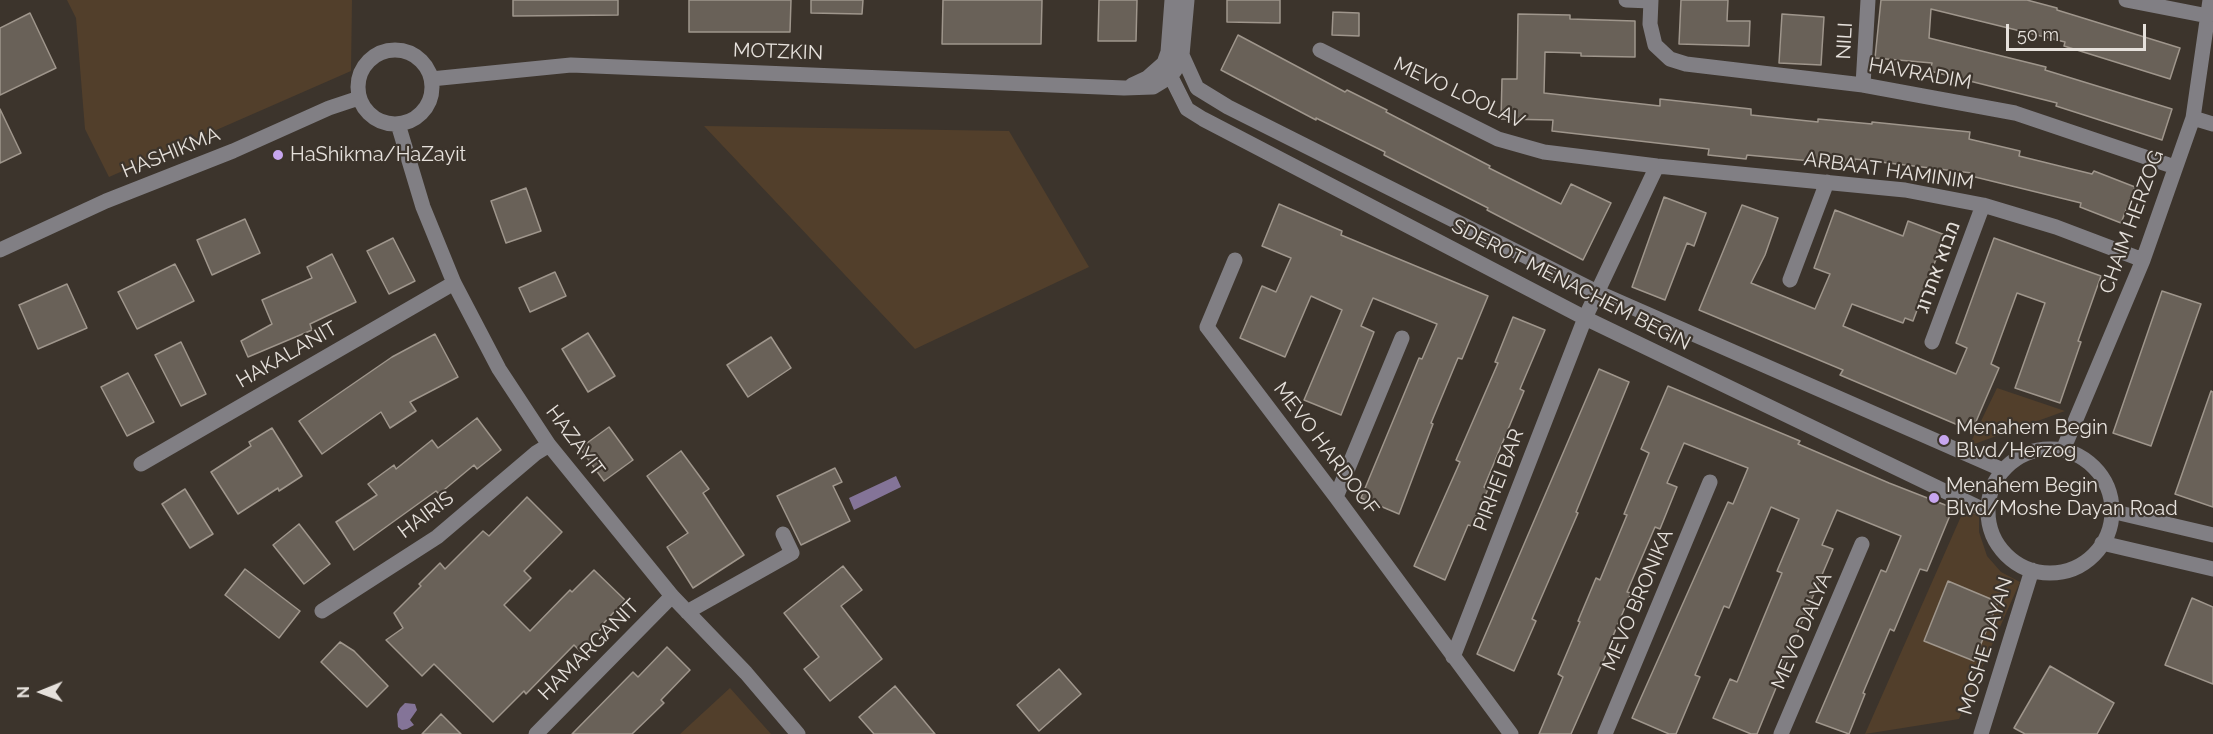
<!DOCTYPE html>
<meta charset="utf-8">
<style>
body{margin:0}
#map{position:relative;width:2213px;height:734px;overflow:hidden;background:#3c342c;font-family:Raleway,sans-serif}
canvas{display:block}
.north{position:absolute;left:12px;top:662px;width:60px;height:60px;-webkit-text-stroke:4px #3c342c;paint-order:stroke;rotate:269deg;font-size:16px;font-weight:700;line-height:24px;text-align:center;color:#e6e1dc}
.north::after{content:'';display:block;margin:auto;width:21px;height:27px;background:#e6e1dc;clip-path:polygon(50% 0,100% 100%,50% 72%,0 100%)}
.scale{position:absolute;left:2006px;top:24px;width:140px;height:27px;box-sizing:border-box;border:3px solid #e6e1dc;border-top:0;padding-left:8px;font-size:18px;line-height:21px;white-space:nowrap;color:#e6e1dc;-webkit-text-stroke:4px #3c342c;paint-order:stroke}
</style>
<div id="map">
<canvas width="2213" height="734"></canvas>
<div class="north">N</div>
<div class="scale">50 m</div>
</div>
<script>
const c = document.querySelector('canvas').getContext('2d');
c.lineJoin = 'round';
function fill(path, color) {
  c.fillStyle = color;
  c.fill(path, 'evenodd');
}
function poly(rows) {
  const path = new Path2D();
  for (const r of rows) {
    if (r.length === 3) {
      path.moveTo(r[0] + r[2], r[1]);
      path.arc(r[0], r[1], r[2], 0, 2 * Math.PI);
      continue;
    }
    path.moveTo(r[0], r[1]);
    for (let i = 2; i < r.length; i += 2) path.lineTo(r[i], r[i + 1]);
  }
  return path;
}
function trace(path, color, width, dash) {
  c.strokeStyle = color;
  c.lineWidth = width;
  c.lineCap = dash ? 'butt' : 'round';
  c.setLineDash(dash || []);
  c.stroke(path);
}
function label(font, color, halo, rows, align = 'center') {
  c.font = font + ' Raleway,Heebo,sans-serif';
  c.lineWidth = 4.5;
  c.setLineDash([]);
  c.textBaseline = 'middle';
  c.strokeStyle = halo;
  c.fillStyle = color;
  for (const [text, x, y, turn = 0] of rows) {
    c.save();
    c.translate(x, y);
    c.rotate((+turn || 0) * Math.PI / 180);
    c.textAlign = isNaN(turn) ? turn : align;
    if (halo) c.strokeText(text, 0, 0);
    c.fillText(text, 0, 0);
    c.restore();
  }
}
fill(poly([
 [67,0,352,0,351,71,109,177,85,129,76,18],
 [704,126,1009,131,1089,267,915,349],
 [1997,388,2065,411,1969,446],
 [1966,505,1979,510,1979,532,1987,556,2001,572,2020,582,1959,719,1865,734],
 [730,688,771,734,680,734]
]), '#523f2b');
fill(poly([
 [896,476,901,487,854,510,849,498],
 [405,703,415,704,417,710,410,720,414,725,407,729,402,730,398,727,397,714,400,708]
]), '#847498');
const building = poly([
 [513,0,618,0,618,15,513,16,513,0],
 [689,0,791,0,790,32,689,32,689,0],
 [811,0,863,0,862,14,811,13,811,0],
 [943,0,1042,0,1041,44,942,44,943,0],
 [1099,0,1137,0,1136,41,1098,41,1099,0],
 [1227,0,1280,0,1280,23,1227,22,1227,0],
 [1681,0,1728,0,1727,21,1750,21,1749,46,1679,44,1681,0],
 [1881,0,2027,0,2057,8,2057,10,2180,48,2170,79,2064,46,2065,42,1931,9,1929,38,2046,67,2045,70,2172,109,2162,140,2056,106,2057,103,1930,71,1932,63,1875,58,1881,0],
 [1333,12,1359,13,1359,36,1332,35,1333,12],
 [30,13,56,68,0,95,0,28,30,13],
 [1518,14,1570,15,1570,19,1635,21,1635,57,1581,56,1581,53,1545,52,1544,93,1660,106,1660,99,1751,109,1751,115,1818,122,1818,119,1872,124,1872,122,1970,132,1969,139,2020,151,2019,156,2092,174,2094,171,2135,187,2121,223,2080,207,2081,203,1971,176,1972,173,1855,159,1854,165,1747,155,1746,159,1708,155,1709,149,1552,131,1553,120,1501,119,1502,79,1517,79,1518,14],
 [1782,14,1824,17,1821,65,1779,63,1782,14],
 [1238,35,1345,92,1347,90,1387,110,1386,112,1490,166,1489,168,1561,204,1571,184,1611,203,1583,260,1487,210,1488,208,1384,155,1385,152,1316,118,1316,120,1221,70,1238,35],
 [0,109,21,153,0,163,0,109],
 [526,188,541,231,506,243,491,201,526,188],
 [1664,197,1706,213,1694,246,1687,243,1665,300,1632,287,1664,197],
 [1279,204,1342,231,1341,235,1488,296,1462,359,1458,358,1431,423,1433,424,1399,514,1361,498,1419,358,1422,359,1437,324,1373,298,1361,326,1374,332,1341,415,1304,400,1342,310,1311,296,1285,357,1240,338,1262,286,1276,292,1291,258,1262,246,1279,204],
 [1742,205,1778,218,1765,255,1751,283,1815,309,1830,274,1814,268,1835,210,1903,236,1908,221,1945,235,1913,321,1905,318,1903,323,1852,304,1843,326,1956,374,1967,348,1956,343,1994,238,2101,276,2078,341,2081,342,2060,403,2015,388,2045,303,2017,293,1991,364,1999,368,1972,431,1840,375,1843,370,1699,310,1742,205],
 [245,219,260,253,212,275,197,240,245,219],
 [393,238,415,281,389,294,367,251,393,238],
 [332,254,356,302,310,324,312,330,248,357,241,341,272,324,262,300,312,278,307,267,332,254],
 [175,264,194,301,137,329,118,292,175,264],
 [555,272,566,296,530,312,519,288,555,272],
 [67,284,87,328,38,349,19,305,67,284],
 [2162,291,2201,304,2151,446,2113,433,2162,291],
 [1513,317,1545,330,1520,389,1524,391,1484,487,1488,489,1472,526,1468,525,1445,580,1414,566,1460,462,1456,460,1498,363,1495,362,1513,317],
 [588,333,615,376,588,392,562,349,588,333],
 [435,334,458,377,410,402,416,411,390,428,381,412,322,454,299,421,392,357,435,334],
 [771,337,791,368,748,397,727,365,771,337],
 [181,342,206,394,181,406,155,355,181,342],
 [1599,369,1629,382,1576,512,1578,513,1532,619,1536,621,1514,671,1477,654,1599,369],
 [128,373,154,422,127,436,101,387,128,373],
 [1668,386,1800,441,1798,444,1889,483,1953,508,1927,571,1920,569,1894,631,1890,629,1863,693,1865,694,1849,734,1816,722,1881,570,1886,572,1901,536,1837,510,1822,545,1833,549,1791,648,1792,649,1757,734,1751,734,1713,718,1730,679,1737,682,1782,573,1777,571,1799,519,1771,507,1729,608,1724,606,1695,675,1700,677,1676,734,1669,734,1632,718,1728,502,1733,504,1748,468,1684,443,1667,483,1677,487,1660,529,1655,527,1627,592,1631,593,1608,648,1609,648,1571,734,1539,734,1563,677,1558,674,1580,622,1578,621,1596,578,1600,580,1627,515,1624,514,1649,453,1641,449,1668,386],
 [2211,391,2213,392,2213,507,2175,494,2211,391],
 [477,418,501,450,477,469,474,465,439,494,436,491,354,550,336,522,377,495,368,484,394,465,396,469,432,440,438,448,477,418],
 [609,427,633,460,604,481,580,448,609,427],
 [272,428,302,476,279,491,278,488,238,514,211,472,251,446,249,442,272,428],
 [681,451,709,489,703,493,744,555,693,588,667,547,688,533,647,476,681,451],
 [835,468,842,482,833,486,850,521,801,545,777,496,835,468],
 [185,489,213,534,190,548,162,504,185,489],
 [527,497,562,532,524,571,531,578,504,605,530,631,570,590,572,592,594,570,625,600,603,624,605,625,580,651,574,645,526,694,524,691,493,722,434,664,422,676,386,640,403,628,394,613,421,586,419,584,440,563,445,569,483,531,489,536,527,497],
 [299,524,330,564,304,584,273,545,299,524],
 [843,566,862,590,841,606,882,659,830,701,804,669,819,657,784,613,843,566],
 [245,569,300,611,279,638,225,595,245,569],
 [1948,581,1998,602,1974,661,1924,641,1948,581],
 [2192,598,2213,607,2213,684,2165,665,2192,598],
 [340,642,354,651,388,686,367,707,321,662,340,642],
 [667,647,690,670,661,700,664,703,632,734,572,734,633,672,638,677,667,647],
 [2050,666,2114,703,2097,734,2025,734,2014,728,2050,666],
 [1059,669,1081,694,1039,731,1017,705,1059,669],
 [895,686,935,734,874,734,859,717,895,686],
 [441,714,461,734,422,734,441,714]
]);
fill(building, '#696158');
trace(building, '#9f968c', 1.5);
trace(poly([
 [1626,0,1651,1],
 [1651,0,1650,24,1655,45,1670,59,1686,64,1863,85,2015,113,2175,167],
 [2126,0,2208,16],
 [395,87,37],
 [1320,50,1498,139,1544,152,1657,166,1905,190,1983,205,2056,227,2143,260],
 [1182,55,1197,88,1228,107,1597,292,2003,470],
 [1164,63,1187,109,1203,119,1585,318,1988,512],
 [431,79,571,65,1124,88,1153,87,1171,76,1178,66,1182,55,1187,0],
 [1132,85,1147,78,1164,63,1168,52,1172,0],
 [1863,85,1868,0],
 [2193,118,2213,124],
 [398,124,423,207,454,283,499,369,549,445,672,596,746,673,798,734],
 [0,250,106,201,233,151,329,108,359,98],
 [1235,260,1207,327,1336,497,1511,734],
 [1790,280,1827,182],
 [1932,342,1983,205],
 [2050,511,62],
 [2063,450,2143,260,2193,118,2210,0],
 [141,464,454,283],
 [1336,497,1402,338],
 [2111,511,2213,535],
 [2102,543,2213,569],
 [322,611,437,537,536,453,549,445],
 [687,612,792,553,783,534],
 [1453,657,1585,318,1657,166],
 [536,734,672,596],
 [1605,734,1710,482],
 [1781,734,1862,544],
 [1981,734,2032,570]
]), '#817f84', 15);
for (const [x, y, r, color] of [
 [278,155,6,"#c7a6ef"],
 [1944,440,6,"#c7a6ef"],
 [1934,498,6,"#c7a6ef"]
]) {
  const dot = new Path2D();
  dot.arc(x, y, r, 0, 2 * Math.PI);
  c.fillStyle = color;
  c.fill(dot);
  trace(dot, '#3c342c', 2);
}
label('20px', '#e6e1dc', '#3c342c', [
 ["NILI",1845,41,-87],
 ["MOTZKIN",778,52,2],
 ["HAVRADIM",1920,74,10],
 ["MEVO LOOLAV",1459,93,25],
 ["HASHIKMA",171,153,-22],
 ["ARBAAT HAMINIM",1889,171,8],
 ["CHAIM HERZOG",2132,222,-70],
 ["מבוא אתרוג",1938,267,-70],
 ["SDEROT MENACHEM BEGIN",1571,285,27],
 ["HAKALANIT",287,355,-30],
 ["HAZAYIT",575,441,53],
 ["MEVO HARDOOF",1326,449,53],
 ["PIRHEI BAR",1499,480,-69],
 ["HAIRIS",426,515,-37],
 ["MEVO BRONIKA",1638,600,-67],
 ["MEVO DALYA",1802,631,-67],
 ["MOSHE DAYAN",1986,646,-73],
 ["HAMARGANIT",589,650,-45]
]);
label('20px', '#e6e1dc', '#3c342c', [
 ["HaShikma/HaZayit",290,155],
 ["Menahem Begin",1956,428],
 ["Blvd/Herzog",1956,451],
 ["Menahem Begin",1946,486],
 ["Blvd/Moshe Dayan Road",1946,509]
], 'left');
</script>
